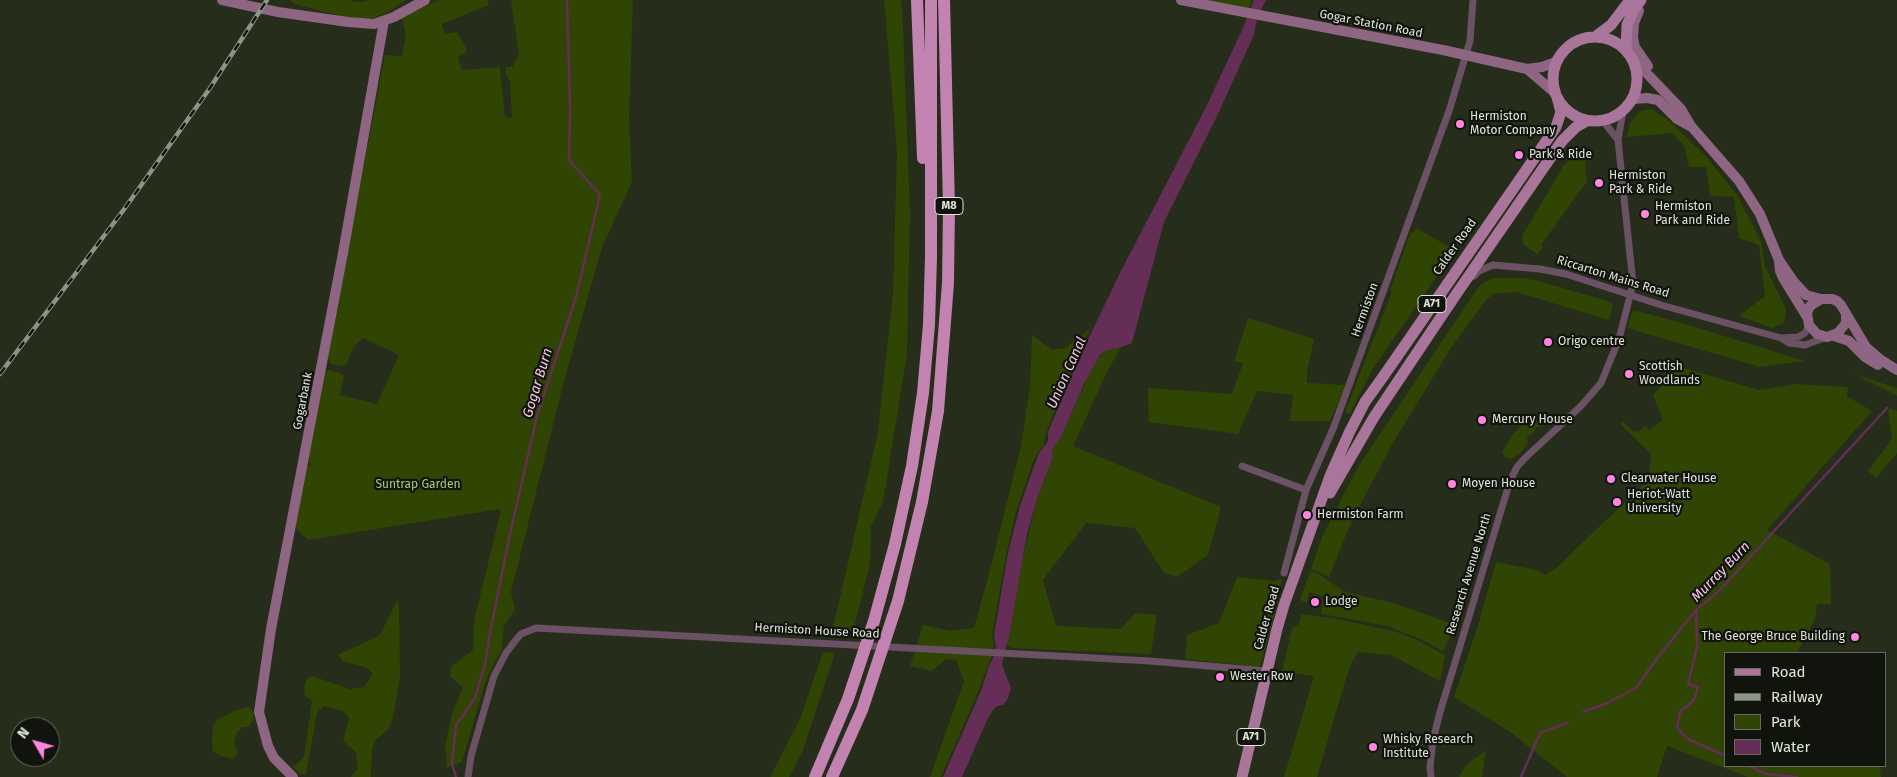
<!DOCTYPE html>
<style>
body{margin:0}
#map{position:relative;width:1897px;height:777px;overflow:hidden;background:#262d1b;font-family:"Fira Sans",sans-serif}
canvas{display:block}
.legend{position:absolute;left:1724px;top:652px;width:162px;height:115px;box-sizing:border-box;background:#11140c;border:1px solid #64685e;margin:0;padding:6px 9px;list-style:none;font-size:15px;color:#e0e5d9}
.legend li{display:flex;align-items:center;gap:10px;height:25px}
.legend b{width:25px;border:1px solid #64685e}
.north{position:absolute;left:10px;top:717px;width:50px;height:50px;box-sizing:border-box;background:#11140c;border:1px solid #64685e;border-radius:50%;rotate:308deg;font-size:14px;font-weight:700;line-height:20px;text-align:center;color:#e0e5d9}
.north::after{content:'';display:block;margin:auto;width:18px;height:22px;background:#fe86e0;clip-path:polygon(50% 0,100% 100%,50% 72%,0 100%)}
</style>
<div id="map">
<canvas width="1897" height="777"></canvas>
<ul class="legend">
<li><b style="height:6px;background:#a9759a"></b>Road</li>
<li><b style="height:6px;background:#8f9586"></b>Railway</li>
<li><b style="height:14px;background:#304403"></b>Park</li>
<li><b style="height:14px;background:#652e57"></b>Water</li>
</ul>
<div class="north">N</div>
</div>
<script>
const c = document.querySelector('canvas').getContext('2d');
c.lineJoin = 'round';
function fill(path, color) {
  c.fillStyle = color;
  c.fill(path, 'evenodd');
}
function poly(rows) {
  const path = new Path2D();
  for (const r of rows) {
    if (r.length === 3) {
      path.moveTo(r[0] + r[2], r[1]);
      path.arc(r[0], r[1], r[2], 0, 2 * Math.PI);
      continue;
    }
    path.moveTo(r[0], r[1]);
    for (let i = 2; i < r.length; i += 2) path.lineTo(r[i], r[i + 1]);
  }
  return path;
}
function trace(path, color, width, dash) {
  c.strokeStyle = color;
  c.lineWidth = width;
  c.lineCap = dash ? 'butt' : 'round';
  c.setLineDash(dash || []);
  c.stroke(path);
}
function label(font, color, halo, rows, align = 'center') {
  c.font = font + ' "Fira Sans",sans-serif';
  c.lineWidth = 4.5;
  c.setLineDash([]);
  c.textBaseline = 'middle';
  c.strokeStyle = halo;
  c.fillStyle = color;
  for (const [text, x, y, turn = 0] of rows) {
    c.save();
    c.translate(x, y);
    c.rotate((+turn || 0) * Math.PI / 180);
    c.textAlign = isNaN(turn) ? turn : align;
    if (halo) c.strokeText(text, 0, 0);
    c.fillText(text, 0, 0);
    c.restore();
  }
}
fill(poly([
 [290,0,352,0,354,2,364,2,369,0,406,0,390,11,374,18,352,19,294,4],
 [439,0,489,0,488,5,442,24,442,26,445,34,457,32,467,49,465,51,466,53,458,57,462,70,500,67,505,117,512,118,510,82,505,72,506,67,512,67,519,55,511,0,633,0,629,118,632,182,602,247,563,385,511,592,515,610,504,625,502,649,486,680,462,762,447,768,445,748,452,714,463,687,450,677,451,666,473,650,474,621,500,514,500,509,308,540,295,528,306,466,312,465,308,461,325,372,329,370,340,373,344,376,340,395,377,404,399,355,363,338,354,346,346,365,342,366,331,364,327,358,385,55,402,56,406,36,402,17],
 [884,0,901,0,903,28,910,213,907,355,883,502,871,526,870,564,853,631,833,628,878,432,893,293,897,152],
 [1207,0,1253,0,1249,8],
 [1651,109,1667,119,1706,156,1737,195,1761,241,1765,266,1786,309,1784,323,1772,328,1739,316,1765,296,1759,245,1739,238,1734,197,1710,196,1706,167,1689,167,1684,145,1672,133,1627,137,1630,123,1640,111],
 [1584,147,1587,181,1541,245,1543,247,1537,254,1524,245,1522,236,1564,165],
 [1416,228,1450,247,1455,247,1455,250,1372,370,1350,414,1345,412,1392,292,1390,290,1411,231,1413,233],
 [1493,278,1521,278,1535,280,1611,302,1613,306,1609,320,1516,292,1493,294,1486,300,1449,351,1393,443,1352,520,1329,577,1311,569,1322,537,1358,467,1479,286],
 [1633,310,1679,322,1805,361,1760,367,1627,328],
 [1248,318,1314,339,1307,372,1307,383,1346,385,1330,421,1290,421,1293,395,1257,391,1238,434,1149,422,1148,388,1232,394,1243,363,1234,361],
 [1090,329,1053,415,1046,434,1044,445,1039,451,1033,462,1016,512,1007,551,992,635,994,645,992,656,974,702,941,777,930,777,964,681,956,660,946,659,932,671,910,666,923,625,950,631,974,628,990,570,1021,446,1030,386,1032,335,1052,350,1065,348],
 [1121,347,1106,374,1073,446,1221,507,1208,555,1177,577,1164,573,1135,528,1086,523,1043,580,1056,626,1121,629,1135,613,1157,615,1151,654,1013,648,1005,644,1009,637,1021,565,1037,499,1053,456,1052,450,1063,432,1095,362,1105,351],
 [1666,363,1759,390,1796,384,1848,387,1847,396,1872,411,1767,530,1830,564,1831,604,1817,604,1815,619,1797,653,1726,653,1726,766,1880,766,1881,777,1748,777,1667,746,1657,777,1567,777,1510,732,1454,697,1479,622,1496,562,1537,570,1545,575,1557,567,1649,479,1651,454,1620,424,1623,421,1634,432,1641,431,1642,428,1646,426,1649,430,1663,420,1653,395,1662,385],
 [1853,374,1897,388,1897,396,1890,392],
 [1890,408,1897,411,1897,453,1876,478,1868,471,1892,439,1888,412],
 [1539,413,1545,417,1545,426,1537,427,1533,433,1527,437,1528,443,1521,452,1511,459,1505,457,1502,453,1513,434,1528,419],
 [1310,571,1319,574,1345,592,1393,603,1456,625,1443,651,1420,639,1387,626,1322,614,1321,612,1324,597,1309,592,1307,603,1300,600],
 [1237,577,1274,581,1282,579,1278,602,1260,667,1185,659,1187,635,1219,623],
 [397,600,399,608,400,678,392,721,388,729,375,741,372,750,371,777,351,777,358,768,356,752,343,741,349,718,343,711,323,706,317,713,306,774,300,774,293,767,304,757,312,701,305,696,304,687,306,680,312,676,350,689,364,687,373,674,367,668,342,661,338,654,360,645,380,635],
 [1301,614,1338,619,1397,632,1419,641,1445,655,1440,681,1391,655,1358,652,1352,662,1346,678,1317,777,1284,777,1314,676,1282,672,1292,628,1299,624],
 [823,652,835,653,802,753,789,777,770,777,800,719],
 [250,707,254,713,253,721,248,727,243,727,237,732,234,745,238,752,234,759,220,756,213,751,212,743,213,726,217,720,236,710],
 [1486,750,1482,777,1459,777,1466,765]
]), '#304403');
fill(poly([
 [1254,0,1266,0,1258,16,1253,37,1218,114,1164,222,1132,343,1121,347,1105,351,1100,355,1084,384,1063,433,1052,450,1053,456,1037,499,1027,534,1009,637,1004,654,1002,665,1011,688,1007,700,1003,705,997,706,993,710,988,718,962,777,943,777,981,691,989,666,993,658,996,647,994,635,1008,553,1020,506,1033,469,1039,453,1048,441,1048,432,1083,350,1120,273,1205,109,1243,28]
]), '#652e57');
trace(poly([
 [1583,712,1607,703,1636,688,1655,661,1696,610],
 [1726,756,1688,739,1677,728,1680,712,1694,700,1698,687,1688,684,1697,647,1696,610,1718,592,1887,408],
 [1749,766,1766,774,1797,777],
 [456,777,452,764,456,725,475,698,485,664,490,633,510,534,537,416,576,297,600,195,569,160,570,108,567,0],
 [1521,777,1540,733,1567,723]
]), '#652e57', 2.5);
trace(poly([
 [1603,121,1618,140],
 [1474,276,1479,271,1493,265,1540,269,1566,274,1661,305,1781,338,1798,337,1805,333,1809,325],
 [1781,338,1789,343,1805,345,1827,337],
 [1242,466,1306,490],
 [1284,573,1306,490,1333,429,1449,111,1470,41,1473,0],
 [468,777,471,756,494,676,506,653,515,641,521,634,536,628,1150,661,1267,671],
 [1431,777,1430,767,1433,740,1440,712,1510,481,1517,467,1524,459,1581,406,1601,383,1619,339,1633,284,1618,140,1623,111]
]), '#6a5163', 7);
trace(poly([
 [222,0,278,12,348,22,374,24,394,17,425,0],
 [1181,0,1443,50,1527,69,1542,67,1556,62],
 [1639,11,1634,23,1633,38,1635,47,1648,66],
 [1632,58,1681,109,1691,126,1739,181,1760,214,1779,260,1794,282,1806,295,1821,299,1832,299,1837,301,1841,305,1866,347,1881,360,1897,370],
 [1527,69,1555,93],
 [1633,99,1647,98,1658,100,1677,119,1690,126],
 [1779,261,1780,271,1783,278,1807,317],
 [1821,299,1810,306,1807,313,1809,325,1817,334,1827,337,1838,333,1846,323,1846,315],
 [1834,336,1849,341,1865,357,1878,365],
 [293,777,274,758,268,746,259,712,271,629,343,253,384,21]
]), '#8e6582', 10);
trace(poly([
 [1595,79,42],
 [1595,37,1611,25,1630,0],
 [1626,50,1627,25,1633,11,1641,0],
 [1330,493,1374,417,1457,293,1562,141,1576,127,1587,121],
 [1242,777,1277,629,1284,605,1330,476,1350,431,1365,402,1385,374,1556,127,1561,112,1557,97]
]), '#a9759a', 11);
trace(poly([
 [917,0,923,158],
 [815,777,848,699,874,621,895,544,912,466,923,393,929,325,931,257,931,0],
 [832,777,862,710,898,601,922,502,938,411,948,283,949,206,944,0]
]), '#c283b0', 12);
const rail = poly([
 [0,374,125,208,210,88,267,0]
]);
trace(rail, '#8f9586', 4.5);
trace(rail, '#11140c', 2.5, [8]);
for (const [x, y, r, color] of [
 [1460,124,5,"#fe86e0"],
 [1519,155,5,"#fe86e0"],
 [1599,183,5,"#fe86e0"],
 [1645,214,5,"#fe86e0"],
 [1548,342,5,"#fe86e0"],
 [1629,374,5,"#fe86e0"],
 [1482,420,5,"#fe86e0"],
 [1611,479,5,"#fe86e0"],
 [1452,484,5,"#fe86e0"],
 [1617,502,5,"#fe86e0"],
 [1307,515,5,"#fe86e0"],
 [1315,602,5,"#fe86e0"],
 [1855,637,5,"#fe86e0"],
 [1220,677,5,"#fe86e0"],
 [1373,747,5,"#fe86e0"]
]) {
  const dot = new Path2D();
  dot.arc(x, y, r, 0, 2 * Math.PI);
  c.fillStyle = color;
  c.fill(dot);
  trace(dot, '#11140c', 2);
}
for (const [x, y, w] of [
 [949,206,28],
 [1432,304,28],
 [1251,737,28]
]) {
  const box = new Path2D();
  box.roundRect(x - w / 2, y - 8.5, w, 17, 4);
  c.fillStyle = '#11140c';
  c.fill(box);
  trace(box, '#e0e5d9', 1);
}
label('bold 11px', '#e0e5d9', null, [
 ["M8",949,206],
 ["A71",1432,304],
 ["A71",1251,737]
]);
label('12px', '#e0e5d9', '#11140c', [
 ["Gogar Station Road",1371,24,11],
 ["Calder Road",1455,247,-55],
 ["Riccarton Mains Road",1613,277,17],
 ["Hermiston",1365,310,-70],
 ["Gogarbank",303,401,-79],
 ["Research Avenue North",1469,574,-73],
 ["Calder Road",1267,618,-74],
 ["Hermiston House Road",817,631,3]
]);
label('12px', '#e0e5d9', '#11140c', [
 ["Hermiston",1470,117],
 ["Motor Company",1470,131],
 ["Park & Ride",1529,155],
 ["Hermiston",1609,176],
 ["Park & Ride",1609,190],
 ["Hermiston",1655,207],
 ["Park and Ride",1655,221],
 ["Origo centre",1558,342],
 ["Scottish",1639,367],
 ["Woodlands",1639,381],
 ["Mercury House",1492,420],
 ["Clearwater House",1621,479],
 ["Moyen House",1462,484],
 ["Heriot-Watt",1627,495],
 ["University",1627,509],
 ["Hermiston Farm",1317,515],
 ["Lodge",1325,602],
 ["The George Bruce Building",1845,637,"right"],
 ["Wester Row",1230,677],
 ["Whisky Research",1383,740],
 ["Institute",1383,754]
], 'left');
label('12px', '#aace71', '#11140c', [
 ["Suntrap Garden",418,485]
]);
label('italic 14px', '#f8c4e9', '#11140c', [
 ["Union Canal",1067,373,-66],
 ["Gogar Burn",538,383,-73],
 ["Murray Burn",1721,572,-46]
]);
</script>
